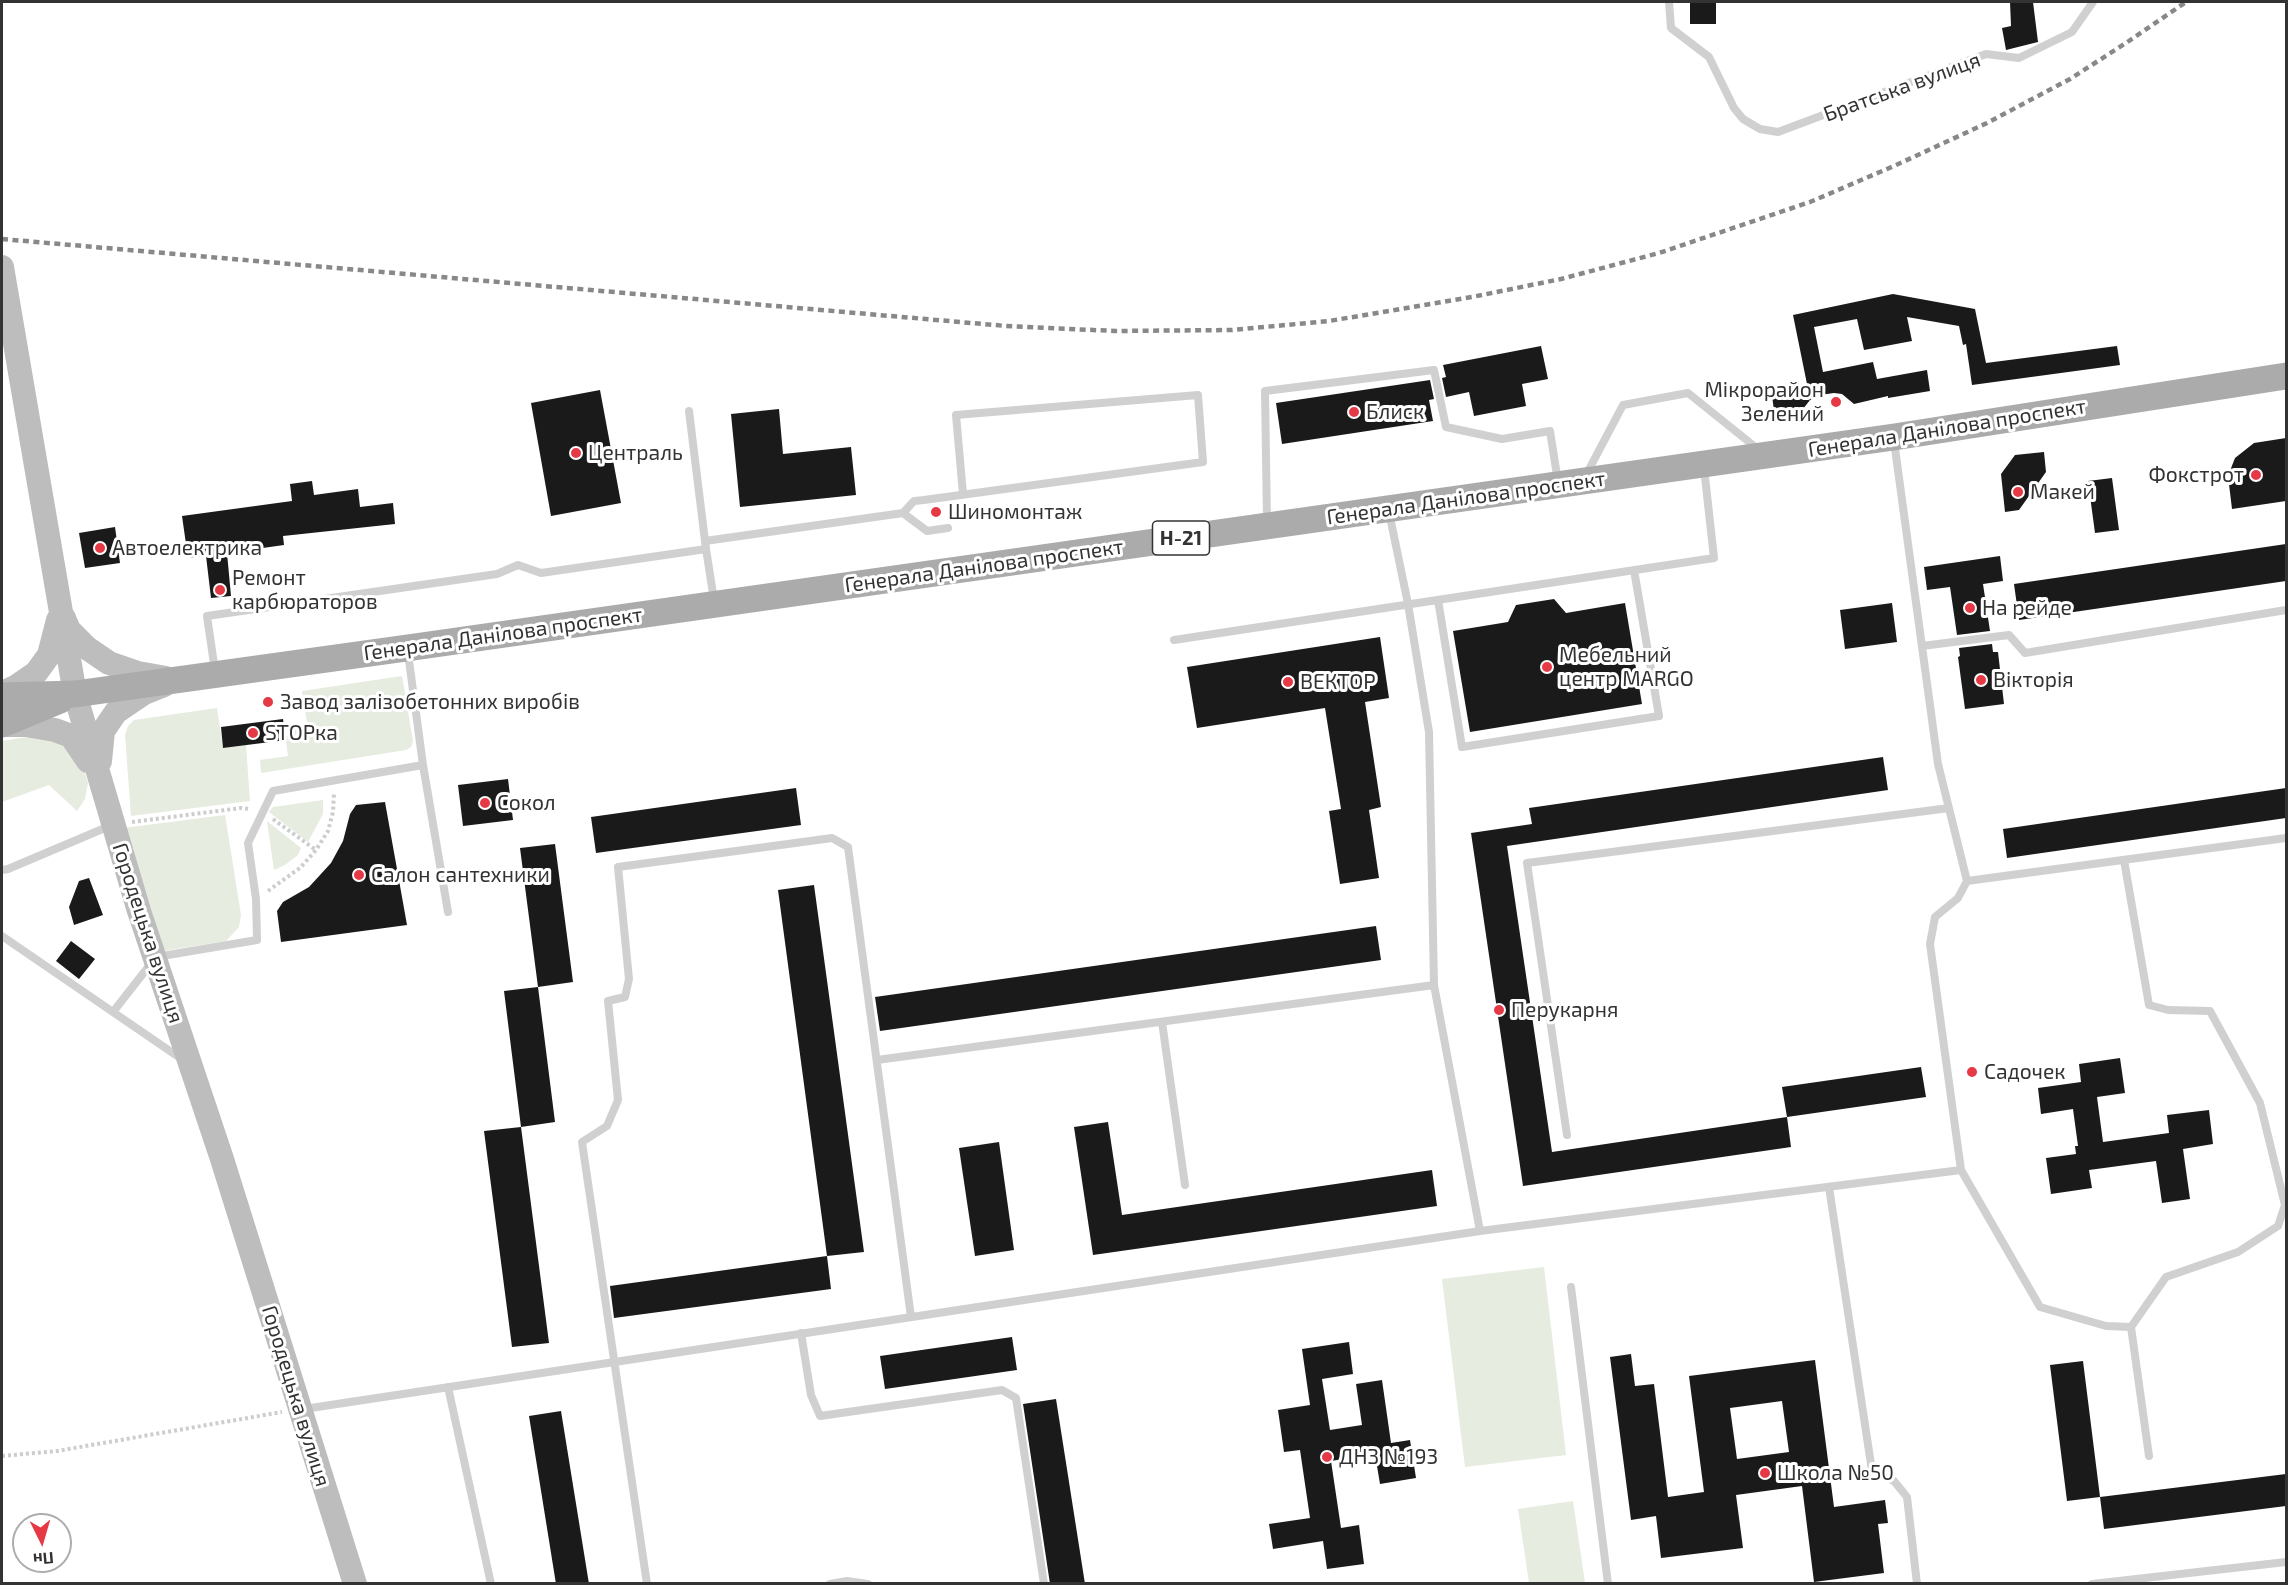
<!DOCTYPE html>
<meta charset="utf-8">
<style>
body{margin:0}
#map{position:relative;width:2288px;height:1585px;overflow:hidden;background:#fff;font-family:"Exo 2",sans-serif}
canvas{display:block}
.frame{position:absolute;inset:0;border:3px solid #333;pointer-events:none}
.north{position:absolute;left:12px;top:1513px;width:60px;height:60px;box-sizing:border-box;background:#fff;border:2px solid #adadad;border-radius:50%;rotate:175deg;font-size:16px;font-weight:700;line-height:24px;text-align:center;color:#333}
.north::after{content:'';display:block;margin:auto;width:21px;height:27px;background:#e63946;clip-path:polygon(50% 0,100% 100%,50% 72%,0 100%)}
</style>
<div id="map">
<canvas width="2288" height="1585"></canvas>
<div class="frame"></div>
<div class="north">Пн</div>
</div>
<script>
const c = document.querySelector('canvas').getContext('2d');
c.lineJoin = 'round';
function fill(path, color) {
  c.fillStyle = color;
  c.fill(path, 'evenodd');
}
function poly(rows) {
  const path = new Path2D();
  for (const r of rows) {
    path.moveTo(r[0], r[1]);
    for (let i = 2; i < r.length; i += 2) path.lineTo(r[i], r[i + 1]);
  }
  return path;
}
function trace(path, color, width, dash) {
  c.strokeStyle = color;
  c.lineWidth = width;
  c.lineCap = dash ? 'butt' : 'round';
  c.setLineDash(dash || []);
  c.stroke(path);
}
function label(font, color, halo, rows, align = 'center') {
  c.font = font + ' "Exo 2",sans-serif';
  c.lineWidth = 6;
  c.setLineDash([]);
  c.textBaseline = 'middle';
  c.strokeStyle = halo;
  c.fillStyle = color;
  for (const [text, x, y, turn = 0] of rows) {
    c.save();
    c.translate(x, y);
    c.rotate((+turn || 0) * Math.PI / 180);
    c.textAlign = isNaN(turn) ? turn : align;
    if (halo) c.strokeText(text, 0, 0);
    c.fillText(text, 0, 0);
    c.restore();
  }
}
fill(poly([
 [402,676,413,741,411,747,406,750,261,773,260,760,288,756,284,727,307,723,302,691],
 [217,708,223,748,246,745,250,801,131,816,125,735,128,726,134,720],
 [27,737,61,741,80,757,88,783,85,799,77,811,49,785,2,802,2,741],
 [323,800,323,814,308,842,269,812,273,807],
 [225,815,241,915,239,927,226,941,163,951,123,828],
 [267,821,301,848,298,855,285,865,274,870],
 [1544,1267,1566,1455,1465,1467,1442,1279],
 [1573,1501,1585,1583,1529,1583,1518,1509]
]), '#e6ecdf');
fill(poly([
 [1690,2,1716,2,1716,24,1690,24],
 [2010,2,2033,2,2038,42,2006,50,2002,28,2011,26],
 [1893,294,1975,309,1986,363,2117,346,2120,365,1972,385,1966,344,1963,345,1959,326,1907,317,1912,341,1864,350,1857,319,1814,327,1823,372,1873,362,1877,379,1927,370,1930,391,1888,398,1888,396,1854,404,1842,394,1834,393,1820,395,1810,400,1803,409,1790,416,1782,409,1774,410,1772,396,1808,389,1793,315],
 [1541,346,1548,379,1522,384,1526,406,1474,416,1469,392,1446,397,1442,378,1446,377,1443,365],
 [1430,380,1434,399,1429,400,1433,421,1282,444,1276,403],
 [600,390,621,503,551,516,531,403],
 [779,409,783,454,851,447,856,495,740,507,731,414],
 [2286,438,2286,501,2232,509,2228,476,2235,458,2254,443],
 [2044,452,2046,472,2019,510,2005,512,2001,474,2015,455],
 [2112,478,2119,530,2095,533,2088,481],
 [312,481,314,495,358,489,360,507,393,503,395,524,283,536,284,545,227,553,231,596,211,598,206,556,188,558,182,516,292,501,290,484],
 [115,527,120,563,85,568,79,533],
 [2286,544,2286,581,2019,620,2014,584],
 [2000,556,2003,581,1983,584,1990,631,1957,635,1950,587,1927,590,1924,567],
 [1554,599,1566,613,1625,603,1642,704,1470,732,1453,631,1508,622,1516,605],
 [1892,603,1897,642,1845,649,1840,610],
 [1380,637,1389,698,1365,702,1381,807,1369,810,1379,878,1340,884,1329,811,1341,809,1325,708,1197,728,1187,667],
 [1992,644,1993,652,1998,652,2004,704,1965,709,1958,657,1960,656,1959,648],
 [283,719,286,740,223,748,221,727],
 [1883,757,1888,790,1507,846,1552,1152,1787,1117,1791,1147,1523,1186,1471,833,1532,824,1529,808],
 [508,779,513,820,463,826,458,785],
 [796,788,801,825,596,853,591,817],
 [2286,788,2286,818,2007,858,2003,829],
 [385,802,407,925,281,942,277,911,283,902,309,887,331,863,343,841,350,814,356,805],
 [555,844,573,982,538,987,520,848],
 [89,878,103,915,74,925,69,907,79,881],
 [814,885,864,1252,827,1256,778,890],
 [1376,926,1381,960,880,1031,875,997],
 [71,941,95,959,79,979,56,961],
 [538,987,555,1122,521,1127,504,991],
 [2120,1058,2125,1093,2097,1097,2103,1142,2169,1133,2167,1115,2209,1110,2213,1144,2183,1149,2190,1199,2162,1203,2156,1161,2089,1170,2092,1188,2051,1194,2046,1158,2076,1154,2075,1146,2078,1146,2073,1109,2041,1114,2038,1088,2081,1082,2079,1064],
 [1921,1067,1926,1097,1787,1117,1782,1087],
 [1108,1122,1122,1215,1432,1170,1437,1206,1093,1255,1074,1127],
 [521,1127,549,1343,512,1347,484,1131],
 [999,1142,1014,1250,975,1256,959,1148],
 [827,1256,831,1289,614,1318,610,1286],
 [1012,1337,1017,1370,885,1389,880,1356],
 [1349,1342,1353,1374,1322,1379,1330,1430,1362,1425,1356,1384,1382,1380,1391,1443,1410,1440,1416,1478,1380,1484,1375,1454,1331,1461,1341,1528,1359,1525,1364,1564,1327,1569,1323,1541,1273,1549,1269,1524,1310,1518,1300,1450,1284,1452,1278,1410,1310,1405,1302,1349],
 [1631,1354,1635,1386,1654,1384,1668,1497,1704,1492,1689,1376,1815,1360,1834,1507,1885,1500,1888,1523,1878,1524,1884,1573,1814,1582,1802,1486,1736,1495,1743,1548,1661,1558,1656,1516,1631,1520,1610,1357],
 [1782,1401,1789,1452,1737,1459,1730,1408],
 [2083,1361,2100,1497,2067,1501,2050,1365],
 [1056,1399,1085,1584,1050,1584,1023,1404],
 [561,1411,589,1584,556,1584,529,1416],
 [2286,1474,2286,1506,2104,1529,2100,1497]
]), '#1a1a1a');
trace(poly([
 [273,819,316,850],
 [132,822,241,808,250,809],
 [268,891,300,868,316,850,328,831,333,812,334,793],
 [2,1456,57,1451,282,1412]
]), '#cdcdcd', 4, [3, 3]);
trace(poly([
 [1669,2,1671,28,1709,57,1734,108,1743,119,1760,129,1778,132,1986,54,2019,58,2072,32,2093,2],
 [689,411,705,541],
 [1894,441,1938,764,1967,881,1958,898,1935,917,1930,944,1961,1170,2040,1307,2106,1326,2131,1327,2149,1456],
 [1586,475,1623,405,1688,393,1759,450],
 [1389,512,1408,604,1429,732,1434,985,1480,1231,1961,1170],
 [903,513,927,531,948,528],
 [1267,522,1265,391,1434,370,1446,427,1502,439,1550,431,1558,482],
 [706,549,705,541,903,513,914,501,924,500,1203,462,1198,395,956,415,963,494],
 [1438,600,1462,747,1659,716,1634,570],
 [1174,640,1714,558,1704,468],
 [1922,646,2009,635,2025,653,2286,610],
 [408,653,423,765],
 [215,671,207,616,497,574,518,565,541,573,706,549,714,600],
 [2124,860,2149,1005,2168,1010,2210,1011,2260,1103,2285,1205,2278,1226,2238,1252,2166,1277,2131,1327],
 [2,870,8,869,112,825],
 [1967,881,2286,838],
 [2,936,183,1060],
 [113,1012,156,957,257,940,256,899,248,843,273,791,423,765,448,912],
 [1162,1022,1185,1185],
 [877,1060,1434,985],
 [1567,1135,1527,863,1949,808],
 [1829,1187,1872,1471,1894,1481,1907,1497,1917,1584],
 [1571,1287,1608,1584],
 [801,1333,811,1395,820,1416,1002,1390,1016,1398,1044,1584],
 [448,1387,491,1584],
 [304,1409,1480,1231],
 [647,1584,582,1142,607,1126,618,1100,608,1001,625,997,629,979,618,867,832,838,848,847,911,1317],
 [830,1584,847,1581,868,1584],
 [2092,1584,2286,1562]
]), '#d0d0d0', 8);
trace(poly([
 [2,267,75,694,139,911,222,1159,355,1584],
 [64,618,69,630,87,648,109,663,138,673,166,678],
 [2,693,17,686,36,673,49,655,58,620],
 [2,725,26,725,55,730,71,736,88,761],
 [100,761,103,731,116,712,144,693,164,685]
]), '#bdbdbd', 24);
trace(poly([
 [2,696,75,694,407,648,1894,437,2286,376],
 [2,724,60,700]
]), '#ababab', 27);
trace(poly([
 [2,239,1006,326,1115,331,1232,330,1329,321,1472,297,1561,279,1659,253,1810,202,1894,166,1987,123,2070,79,2126,43,2186,2]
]), '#888', 4.5, [6, 4.5]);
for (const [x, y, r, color] of [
 [1836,402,6,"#e63946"],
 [1354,412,6,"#e63946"],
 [576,453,6,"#e63946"],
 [2256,475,6,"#e63946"],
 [2018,492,6,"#e63946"],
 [936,512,6,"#e63946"],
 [100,548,6,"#e63946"],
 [220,590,6,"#e63946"],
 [1970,608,6,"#e63946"],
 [1547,667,6,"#e63946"],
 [1981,680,6,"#e63946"],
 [1288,682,6,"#e63946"],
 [268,702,6,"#e63946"],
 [253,733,6,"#e63946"],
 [485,803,6,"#e63946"],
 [359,875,6,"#e63946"],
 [1499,1010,6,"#e63946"],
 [1972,1072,6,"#e63946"],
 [1327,1457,6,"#e63946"],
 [1765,1473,6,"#e63946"]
]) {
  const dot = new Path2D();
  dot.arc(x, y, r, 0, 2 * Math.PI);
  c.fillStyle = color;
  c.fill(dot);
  trace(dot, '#fff', 2);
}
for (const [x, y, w] of [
 [1181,538,57]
]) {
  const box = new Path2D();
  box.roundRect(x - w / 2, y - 17, w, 34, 4.5);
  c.fillStyle = '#fff';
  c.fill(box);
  trace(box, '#333', 1.5);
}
label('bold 20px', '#333', null, [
 ["Н-21",1181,538]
]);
label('21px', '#333', '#fff', [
 ["Братська вулиця",1902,87,-20],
 ["Генерала Данілова проспект",1947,428,-9],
 ["Генерала Данілова проспект",1466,498,-8],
 ["Генерала Данілова проспект",984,566,-8],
 ["Генерала Данілова проспект",503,634,-8],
 ["Городецька вулиця",148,933,72],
 ["Городецька вулиця",296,1396,73]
]);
label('21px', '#333', '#fff', [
 ["Мікрорайон",1824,390,"right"],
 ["Зелений",1824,414,"right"],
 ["Блиск",1366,412],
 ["Централь",588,453],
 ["Фокстрот",2244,475,"right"],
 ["Макей",2030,492],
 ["Шиномонтаж",948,512],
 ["Автоелектрика",112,548],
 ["Ремонт",232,578],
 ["карбюраторов",232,602],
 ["На рейде",1982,608],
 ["Мебельний",1559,655],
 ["центр MARGO",1559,679],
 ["Вікторія",1993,680],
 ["ВЕКТОР",1300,682],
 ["Завод залізобетонних виробів",280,702],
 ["STOPка",265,733],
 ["Сокол",497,803],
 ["Салон сантехники",371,875],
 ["Перукарня",1511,1010],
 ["Садочек",1984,1072],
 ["ДНЗ №193",1339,1457],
 ["Школа №50",1777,1473]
], 'left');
</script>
